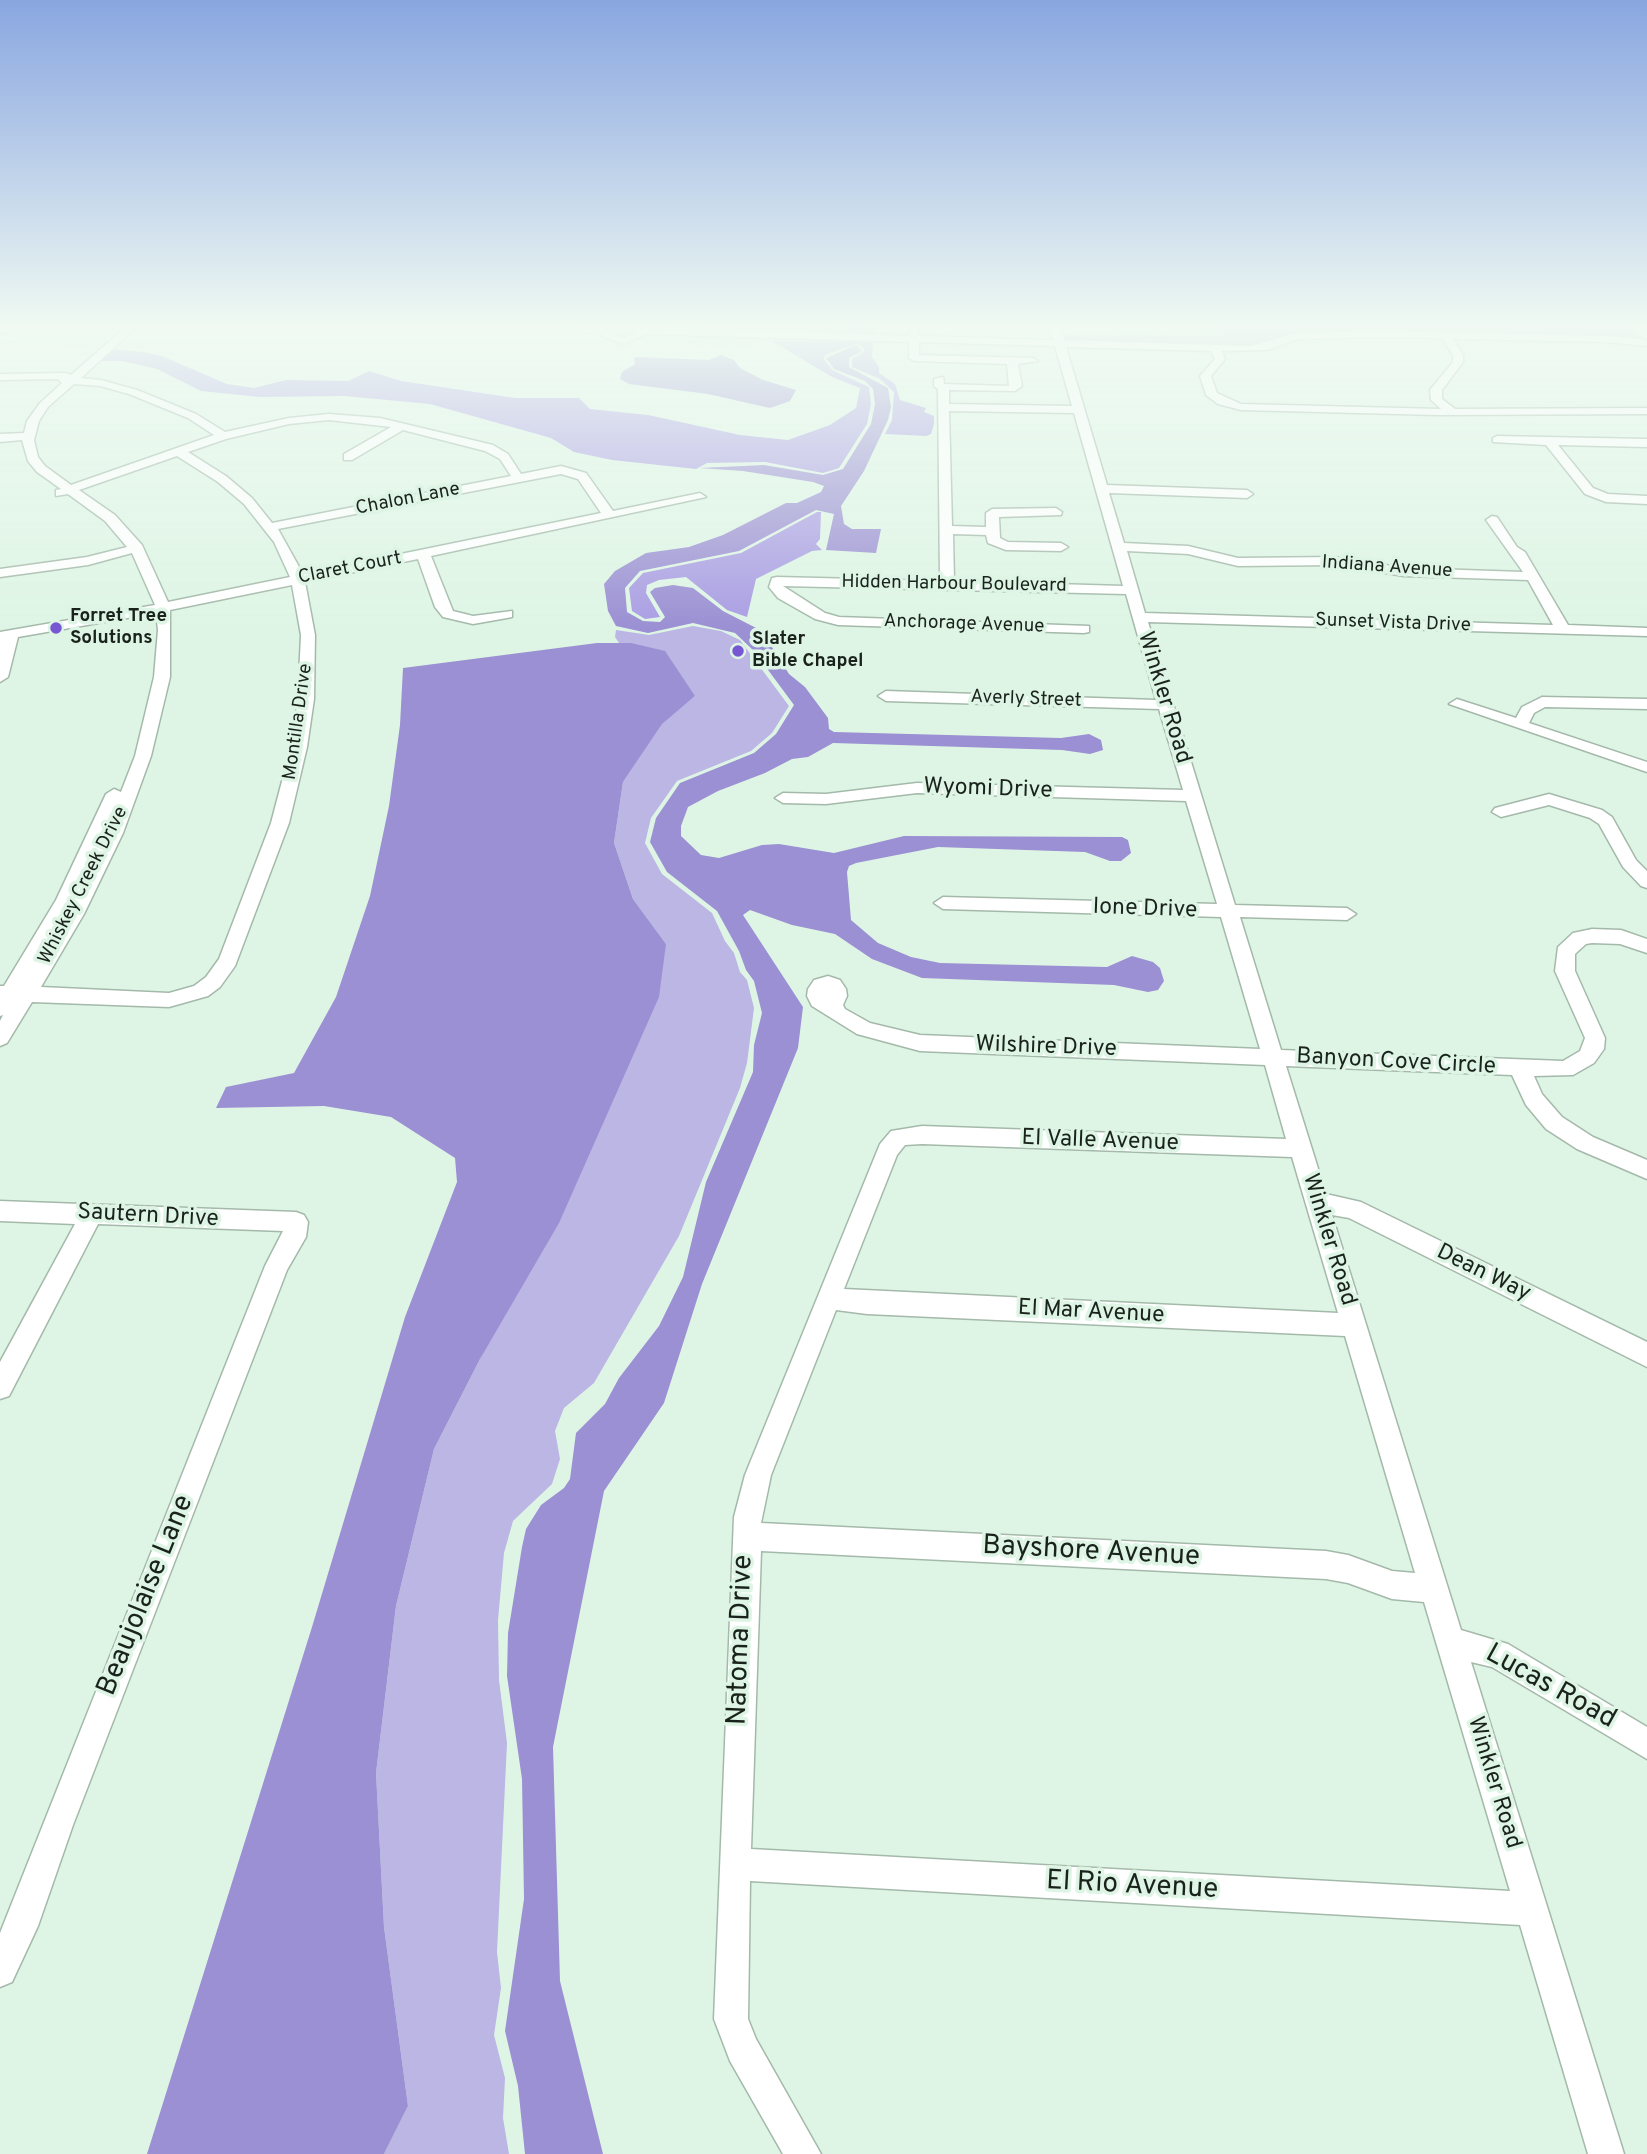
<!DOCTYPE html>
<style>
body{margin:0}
canvas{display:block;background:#def5e5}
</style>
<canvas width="1647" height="2154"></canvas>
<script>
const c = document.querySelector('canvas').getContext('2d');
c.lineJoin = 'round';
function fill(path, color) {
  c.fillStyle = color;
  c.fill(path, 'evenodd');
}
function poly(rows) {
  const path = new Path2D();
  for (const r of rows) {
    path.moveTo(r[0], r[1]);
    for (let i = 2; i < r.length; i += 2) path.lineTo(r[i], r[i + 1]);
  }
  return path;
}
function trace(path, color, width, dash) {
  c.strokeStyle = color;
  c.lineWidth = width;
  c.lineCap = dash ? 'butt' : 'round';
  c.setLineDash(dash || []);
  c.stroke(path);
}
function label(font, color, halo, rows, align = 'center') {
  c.font = font + ' Overpass,sans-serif';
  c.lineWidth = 7;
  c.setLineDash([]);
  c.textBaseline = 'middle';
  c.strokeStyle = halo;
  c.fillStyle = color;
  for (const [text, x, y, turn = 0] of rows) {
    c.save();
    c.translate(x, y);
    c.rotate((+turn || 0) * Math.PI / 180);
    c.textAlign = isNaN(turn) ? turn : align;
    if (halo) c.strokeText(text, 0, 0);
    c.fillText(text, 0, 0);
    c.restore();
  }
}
fill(poly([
 [0,325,119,325,94,348,0,335],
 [514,325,844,325,850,342,760,341,748,346,609,340,607,330]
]), '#cdead5');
fill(poly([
 [1220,325,1629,325,1647,341,1347,336,1301,337,1264,348,1063,346,1060,335,1224,336],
 [693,626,721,631,740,640,789,706,772,733,751,751,677,781,651,818,645,843,662,874,712,913,725,941,734,953,740,972,747,980,754,1008,747,1063,740,1088,679,1236,594,1383,564,1408,555,1431,560,1459,552,1484,513,1521,504,1553,498,1620,499,1680,507,1743,497,1952,501,1988,494,2035,505,2078,503,2118,509,2154,384,2154,408,2106,384,1927,376,1773,396,1606,434,1449,480,1359,666,944,633,899,614,843,623,782,662,723,695,696,631,643,619,643,615,637,616,630,649,635]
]), '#bcb6e4');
fill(poly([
 [844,325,874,325,872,357,879,367,879,373,895,384,900,400,926,408,924,412,934,416,934,424,931,434,926,436,885,434,892,420,894,392,880,379,852,367,852,359,865,351,862,346,856,344,827,354,823,358,832,370,869,387,871,404,867,424,839,468,823,473,765,462,707,463,696,469,612,460,574,452,551,438,430,404,345,396,260,397,201,391,157,369,122,361,96,361,109,349,143,352,162,356,227,384,254,388,286,380,348,381,369,371,401,381,515,398,579,398,590,409,648,415,740,435,788,440,830,425,856,408,860,388,832,377,772,341,849,342],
 [817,512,821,512,820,539,816,544,822,550,812,551,756,579,747,617,727,610,686,577,659,580,647,585,646,593,660,617,645,619,632,611,629,588,643,573,741,553]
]), '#aa9ee3');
fill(poly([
 [856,345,862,351,849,358,849,367,888,388,891,407,888,420,864,471,841,506,844,524,852,529,881,529,876,553,826,550,834,514,816,510,739,551,640,571,625,588,627,612,643,621,660,622,665,617,650,592,655,588,673,585,693,588,723,611,762,631,789,674,805,687,828,718,829,729,834,732,1061,738,1089,734,1101,740,1103,750,1090,754,1062,750,833,743,808,757,792,759,765,773,718,791,688,807,681,826,681,836,701,855,719,858,762,845,779,844,834,853,904,836,1122,837,1128,840,1131,853,1121,861,1110,861,1085,852,938,847,856,863,849,866,847,872,851,920,878,943,911,957,940,963,1107,967,1132,956,1153,962,1160,968,1164,981,1158,990,1148,992,1114,985,922,978,872,959,835,934,792,925,750,910,743,915,803,1007,798,1048,702,1284,664,1403,604,1491,553,1747,560,1981,603,2154,525,2154,518,2086,505,2031,524,1899,522,1779,507,1676,508,1633,522,1547,526,1529,541,1505,564,1488,570,1479,576,1433,605,1404,619,1378,659,1326,683,1277,706,1182,753,1072,754,1045,762,1013,754,981,746,970,739,951,717,911,667,872,650,842,656,818,680,783,754,753,776,734,794,705,754,651,735,633,693,623,648,633,616,626,608,611,604,584,615,571,646,553,689,547,723,535,786,503,797,503,821,492,824,486,813,482,743,471,699,468,764,465,823,475,843,469,871,424,875,404,873,389,865,381,834,369,826,358],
 [721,355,734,360,740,368,763,380,796,390,790,401,770,408,708,394,629,384,620,379,622,372,635,364,634,357,709,360],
 [597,643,631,643,665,651,695,696,662,724,623,782,614,843,633,899,666,944,659,997,559,1223,480,1359,434,1449,396,1606,376,1773,384,1927,408,2106,384,2154,147,2154,312,1627,405,1317,457,1182,455,1158,391,1117,324,1106,216,1108,226,1087,294,1073,336,997,370,896,389,806,400,725,403,668]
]), '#9b90d3');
const minor = poly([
 [23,325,22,327,0,333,0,327,23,325],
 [128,325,139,325,81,378,101,380,137,390,196,414,225,432,289,418,329,414,380,418,493,445,508,454,521,474,561,466,586,473,613,511,700,493,706,497,431,556,453,611,473,616,512,611,512,617,507,618,473,624,443,617,435,607,418,559,305,582,315,635,314,699,307,747,289,823,235,966,220,987,208,996,169,1007,32,1002,7,1043,0,1046,0,1021,3,1015,0,1016,0,986,4,986,56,900,106,794,114,789,121,792,135,756,154,677,158,630,156,613,18,637,8,677,0,682,0,632,155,605,132,553,88,565,0,577,0,569,87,557,127,547,105,521,68,494,56,496,56,490,61,489,37,472,28,461,22,440,0,442,0,434,24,433,27,421,40,403,62,383,58,379,0,380,0,374,66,373,71,375,128,325],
 [74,384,100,386,129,394,188,418,214,435,71,485,45,466,38,457,34,440,39,421,48,407,74,384],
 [329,420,391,427,344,454,344,460,352,460,403,430,485,451,500,459,511,476,272,523,252,498,226,476,188,452,226,439,289,424,329,420],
 [177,456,218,482,244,504,274,542,290,577,168,602,142,545,115,515,79,490,177,456],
 [561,474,578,479,601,513,303,574,278,529,561,474],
 [292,585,301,635,298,699,291,747,271,823,219,959,206,977,194,986,169,993,41,987,84,914,123,833,151,756,170,677,170,610,292,585],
 [624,325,909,336,910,325,918,325,919,336,1053,340,1049,325,1059,325,1064,340,1251,346,1297,333,1379,331,1607,336,1647,340,1647,346,1607,342,1453,339,1463,355,1463,362,1442,390,1442,399,1455,409,1647,408,1647,414,1437,415,1241,410,1218,404,1206,395,1200,376,1215,359,1211,351,1066,347,1107,485,1247,490,1253,494,1247,498,1109,493,1124,543,1188,546,1238,558,1335,557,1404,568,1523,572,1486,520,1492,516,1497,517,1517,547,1525,552,1568,625,1647,628,1647,636,1148,622,1235,905,1347,908,1356,914,1347,920,1240,917,1281,1050,1563,1061,1580,1051,1585,1038,1555,971,1558,947,1573,933,1592,929,1621,930,1647,939,1647,953,1620,944,1592,943,1586,944,1575,954,1575,971,1605,1038,1604,1049,1594,1063,1573,1075,1534,1076,1542,1094,1562,1117,1593,1137,1647,1160,1647,1179,1577,1149,1546,1129,1526,1105,1512,1075,1286,1066,1326,1194,1361,1202,1647,1342,1647,1367,1349,1218,1332,1215,1461,1630,1508,1644,1647,1727,1647,1759,1492,1667,1471,1662,1624,2154,1588,2154,1520,1925,750,1881,748,2019,756,2039,821,2154,783,2154,730,2061,714,2019,734,1517,745,1475,880,1144,891,1131,922,1126,1286,1139,1265,1065,920,1051,857,1034,812,1006,807,996,808,989,814,980,828,976,840,980,846,989,847,996,843,1005,845,1009,870,1023,920,1035,1260,1049,1221,917,943,909,934,903,943,897,1217,904,1186,801,917,793,826,804,783,803,775,798,783,793,826,794,917,783,1183,790,1159,709,886,701,878,696,886,691,1156,700,1126,594,783,586,825,613,839,617,1089,626,1089,632,1084,633,838,625,815,619,778,598,769,587,772,578,777,577,940,581,938,389,934,386,934,379,943,377,944,384,1009,386,1007,364,914,361,909,358,909,342,646,334,624,344,601,336,610,327,624,325],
 [629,331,636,333,624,338,613,335,629,331],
 [1379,337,1442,338,1453,355,1453,362,1430,390,1431,400,1441,409,1241,404,1217,393,1211,376,1225,359,1222,351,1267,350,1298,339,1379,337],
 [919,342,1055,346,1072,406,949,404,949,390,1015,391,1022,386,1018,364,1038,361,1033,358,919,355,919,342],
 [949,411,1074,413,1123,586,954,581,953,534,986,535,988,543,1006,550,1061,551,1068,547,1061,543,1008,542,1000,538,999,517,1061,515,1062,512,1056,508,992,509,986,513,986,527,952,526,949,411],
 [1127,551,1188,554,1238,566,1335,565,1404,576,1528,580,1553,625,1145,613,1127,551],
 [922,1144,1292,1157,1338,1313,844,1289,897,1155,905,1145,922,1144],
 [836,1310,867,1314,1345,1336,1415,1573,1392,1571,1348,1555,1326,1551,761,1523,771,1475,836,1310],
 [761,1551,1326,1579,1348,1583,1392,1599,1424,1602,1510,1891,751,1849,761,1551],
 [1647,325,1647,330,1634,326,1634,325,1647,325],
 [1497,436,1647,439,1647,447,1558,445,1593,488,1608,494,1647,496,1647,504,1606,502,1585,494,1546,445,1493,442,1493,438,1497,436],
 [1542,697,1647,699,1647,709,1545,707,1534,713,1529,723,1647,762,1647,772,1449,704,1457,699,1516,718,1522,707,1542,697],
 [1549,794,1602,810,1612,817,1636,860,1647,871,1647,888,1641,886,1623,867,1599,824,1590,818,1549,805,1501,817,1492,812,1495,808,1549,794],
 [0,1201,296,1212,304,1215,308,1222,306,1237,287,1270,73,1825,38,1926,12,1982,0,1987,0,1933,265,1266,283,1231,98,1224,9,1396,0,1399,0,1362,75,1224,0,1221,0,1201]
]);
trace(minor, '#a4b9aa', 3);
fill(minor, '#fff');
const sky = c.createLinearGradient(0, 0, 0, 627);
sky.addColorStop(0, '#89a6e0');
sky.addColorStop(0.52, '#f0faf3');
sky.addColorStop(1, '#f0faf300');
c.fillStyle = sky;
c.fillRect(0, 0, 1647, 627);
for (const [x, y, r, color] of [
 [56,628,7,"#7858d2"],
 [738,651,7,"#7858d2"]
]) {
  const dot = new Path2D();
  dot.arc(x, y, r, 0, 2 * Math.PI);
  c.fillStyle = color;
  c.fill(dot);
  trace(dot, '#def5e5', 2.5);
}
label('19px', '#1a221c', '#def5e5', [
 ["Chalon Lane",408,500,-11],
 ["Indiana Avenue",1387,568,4],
 ["Claret Court",350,569,-11],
 ["Hidden Harbour Boulevard",954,585,1],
 ["Sunset Vista Drive",1393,624,2],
 ["Anchorage Avenue",964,625,2],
 ["Averly Street",1026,700,2],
 ["Montilla Drive",299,722,-82],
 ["Whiskey Creek Drive",84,886,-63]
]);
label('bold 19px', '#1a221c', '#def5e5', [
 ["Forret Tree",70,617],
 ["Solutions",70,639],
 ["Slater",752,640],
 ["Bible Chapel",752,662]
], 'left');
label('23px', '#1a221c', '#def5e5', [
 ["Winkler Road",1163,698,73],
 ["Wyomi Drive",988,790,2],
 ["Ione Drive",1145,910,2],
 ["Wilshire Drive",1046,1048,2],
 ["Banyon Cove Circle",1396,1063,3],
 ["El Valle Avenue",1100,1142,2],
 ["Sautern Drive",148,1217,3],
 ["Winkler Road",1328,1240,73],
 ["Dean Way",1483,1274,26],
 ["El Mar Avenue",1091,1313,3],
 ["Winkler Road",1493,1783,73]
]);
label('28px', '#1a221c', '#def5e5', [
 ["Bayshore Avenue",1091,1553,3],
 ["Beaujolaise Lane",147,1596,-68],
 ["Natoma Drive",742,1640,-88],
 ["Lucas Road",1550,1688,29],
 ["El Rio Avenue",1132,1887,3]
]);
</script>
